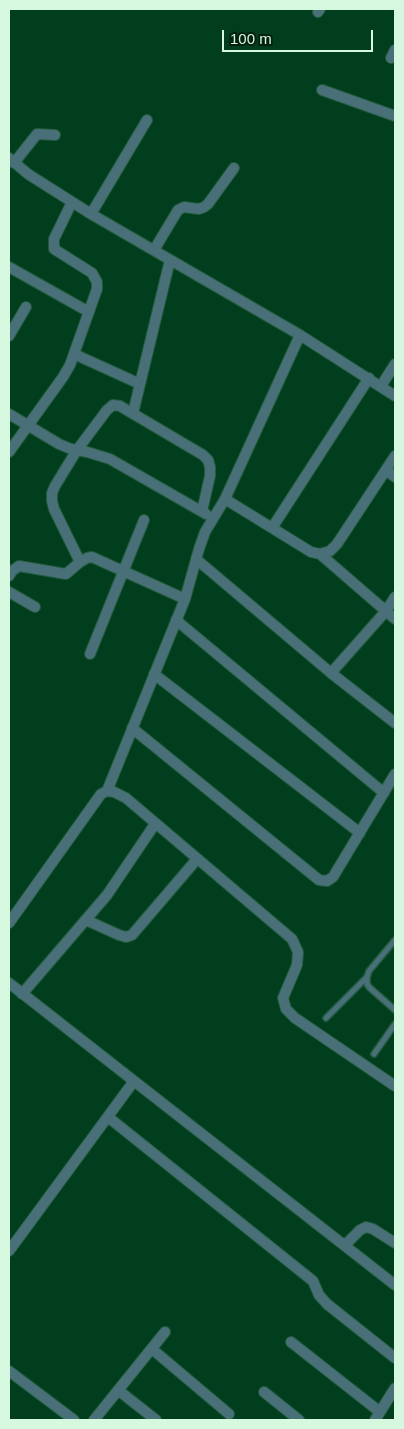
<!DOCTYPE html>
<style>
body{margin:0}
#map{position:relative;width:404px;height:1429px;overflow:hidden;background:#013e1e;font-family:Arial,sans-serif}
canvas{display:block}
.frame{position:absolute;inset:0;border:10px solid #d5f8de;pointer-events:none}
.scale{position:absolute;left:222px;top:30px;width:151px;height:22px;box-sizing:border-box;border:2px solid #d5f8de;border-top:0;padding-left:6px;font-size:15px;line-height:18px;white-space:nowrap;color:#d5f8de;-webkit-text-stroke:4px #04210f;paint-order:stroke}
</style>
<div id="map">
<canvas width="404" height="1429"></canvas>
<div class="frame"></div>
<div class="scale">100 m</div>
</div>
<script>
const c = document.querySelector('canvas').getContext('2d');
c.lineJoin = 'round';
function poly(rows) {
  const path = new Path2D();
  for (const r of rows) {
    path.moveTo(r[0], r[1]);
    for (let i = 2; i < r.length; i += 2) path.lineTo(r[i], r[i + 1]);
  }
  return path;
}
function trace(path, color, width, dash) {
  c.strokeStyle = color;
  c.lineWidth = width;
  c.lineCap = dash ? 'butt' : 'round';
  c.setLineDash(dash || []);
  c.stroke(path);
}
const service = poly([
 [395,940,369,971,367,977,367,984,370,988,395,1010],
 [326,1018,367,977],
 [374,1054,395,1024]
]);
const minor = poly([
 [318,12,320,9],
 [391,58,395,50],
 [322,90,395,116],
 [9,158,28,174,91,214,300,335,395,396],
 [14,163,37,134,55,135],
 [91,214,147,120],
 [154,250,178,210,184,207,199,209,204,207,208,204,234,168],
 [9,267,89,312],
 [9,336,26,307],
 [74,354,140,384],
 [381,386,395,364],
 [133,413,170,260],
 [9,414,59,444,71,449,87,452,110,459,206,514],
 [9,452,63,377,70,365,97,289,97,282,92,273,54,249,54,239,72,202],
 [386,470,395,477],
 [225,499,311,552,320,554,330,551,337,544,395,456],
 [272,528,369,378],
 [320,554,395,619],
 [196,559,331,673,395,723],
 [80,562,54,509,52,501,52,493,55,486,77,450,107,410,113,405,120,406,203,455,208,460,210,467,210,476,202,511],
 [9,576,12,571,19,566,66,574,80,562,87,558,92,557,185,599],
 [9,592,35,607],
 [176,620,384,793],
 [90,654,144,520],
 [331,673,386,611,395,597],
 [154,674,360,833],
 [132,728,319,880,327,881,333,877,395,774],
 [107,791,185,599,199,549,205,532,225,499,300,335],
 [86,920,119,935,126,937,132,935,197,859],
 [9,923,101,794,107,791,114,792,126,798,292,939,298,952,297,965,283,998,286,1009,295,1018,395,1086],
 [9,983,134,1081,9,1251],
 [22,994,107,895,155,824],
 [134,1081,395,1285],
 [108,1117,313,1281,319,1295,327,1304,395,1358],
 [345,1245,360,1230,366,1227,373,1229,395,1243],
 [291,1342,380,1412],
 [152,1349,229,1414],
 [9,1371,74,1420],
 [118,1390,156,1420],
 [264,1392,299,1420],
 [94,1420,165,1332],
 [375,1420,395,1388]
]);
trace(service, '#235c3d', 8);
trace(minor, '#235c3d', 12);
trace(service, '#497078', 5);
trace(minor, '#497078', 10);
</script>
